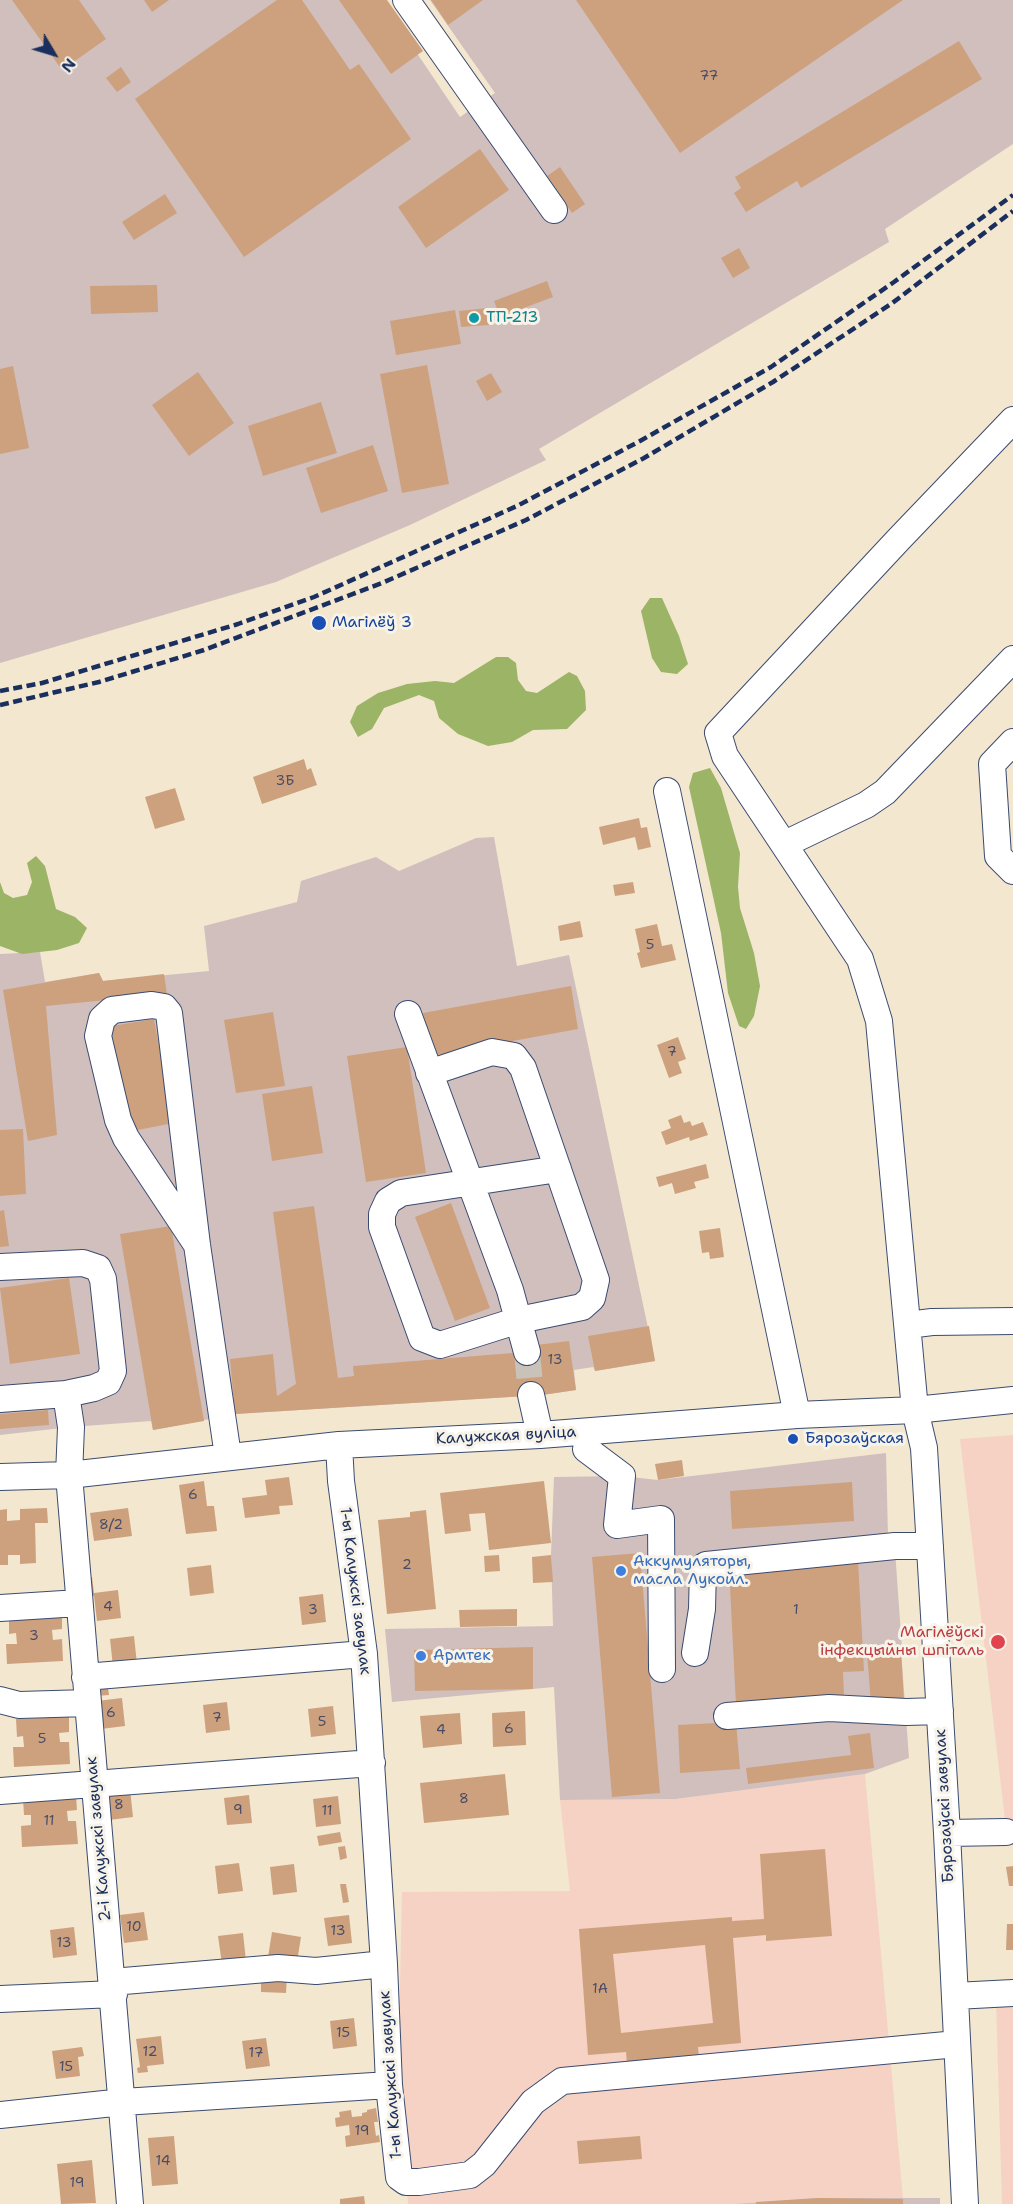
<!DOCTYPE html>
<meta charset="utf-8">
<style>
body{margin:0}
#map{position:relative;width:1013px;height:2204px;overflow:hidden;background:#f3e7d0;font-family:"Shantell Sans",sans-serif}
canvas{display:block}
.north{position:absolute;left:24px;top:24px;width:60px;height:60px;-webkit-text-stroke:4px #f7f3e8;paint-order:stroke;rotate:128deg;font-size:16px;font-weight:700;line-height:24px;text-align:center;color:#1b2f5e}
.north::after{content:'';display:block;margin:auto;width:21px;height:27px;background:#1b2f5e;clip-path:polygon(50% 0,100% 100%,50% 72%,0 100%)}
</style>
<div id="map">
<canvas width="1013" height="2204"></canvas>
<div class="north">N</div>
</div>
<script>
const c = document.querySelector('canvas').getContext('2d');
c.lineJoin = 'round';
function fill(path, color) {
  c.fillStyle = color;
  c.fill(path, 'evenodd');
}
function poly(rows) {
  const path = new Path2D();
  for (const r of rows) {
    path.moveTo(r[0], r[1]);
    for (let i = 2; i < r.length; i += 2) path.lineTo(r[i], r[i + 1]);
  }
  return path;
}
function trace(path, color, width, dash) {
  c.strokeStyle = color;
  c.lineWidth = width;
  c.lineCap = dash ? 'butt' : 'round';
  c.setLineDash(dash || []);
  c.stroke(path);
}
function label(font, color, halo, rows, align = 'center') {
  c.font = font + ' "Shantell Sans",sans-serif';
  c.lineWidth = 6;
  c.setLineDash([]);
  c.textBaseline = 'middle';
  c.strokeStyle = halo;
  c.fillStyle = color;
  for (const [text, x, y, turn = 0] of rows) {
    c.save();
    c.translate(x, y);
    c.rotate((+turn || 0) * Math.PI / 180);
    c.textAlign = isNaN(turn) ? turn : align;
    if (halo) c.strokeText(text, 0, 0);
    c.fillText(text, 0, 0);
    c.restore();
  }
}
fill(poly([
 [1013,1435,1013,1845,1008,1845,960,1439],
 [865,1774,903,2199,818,2198,734,2204,408,2204,398,2076,402,1892,570,1891,560,1800,676,1799],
 [1013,2000,1013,2204,1002,2204,996,2001]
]), '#f6d2c4');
fill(poly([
 [0,0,381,0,460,117,495,93,430,0,1013,0,1013,144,885,229,889,242,539,449,546,460,410,525,276,582,0,663],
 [494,837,517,966,569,955,655,1361,595,1371,593,1367,574,1370,576,1390,542,1395,235,1414,153,1430,151,1421,71,1427,0,1435,0,954,40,952,45,982,99,973,103,981,209,971,204,926,297,902,301,881,376,857,399,871,476,838],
 [886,1453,888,1536,894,1536,902,1649,892,1650,901,1650,909,1758,865,1774,676,1799,560,1800,554,1687,392,1702,385,1629,553,1626,551,1555,554,1477,622,1476,658,1480],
 [818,2198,940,2198,940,2204,734,2204]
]), '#d1bfbe');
fill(poly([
 [650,598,662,598,679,636,688,664,677,674,661,672,652,658,641,611],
 [496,657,508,657,516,663,518,680,526,691,537,693,569,672,577,676,585,691,586,710,567,729,533,730,512,742,488,746,458,734,439,718,434,701,419,695,384,708,372,729,358,737,350,722,357,706,378,693,407,684,435,681,454,683],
 [710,768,721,788,740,853,738,887,740,908,754,953,760,986,754,1016,746,1029,739,1026,728,993,721,933,689,787,693,773],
 [36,856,45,866,56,909,75,917,87,928,79,943,57,950,22,954,0,946,0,882,4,893,13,898,27,895,32,882,27,863]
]), '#9cb466');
fill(poly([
 [12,0,79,0,106,39,62,70],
 [144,0,169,0,152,12],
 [277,0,302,0,350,70,359,64,411,139,244,257,135,99],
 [339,0,387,0,423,51,391,74],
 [431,0,483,0,448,25],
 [576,0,903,0,680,153],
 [959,41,982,79,801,188,797,181,746,212,734,193,741,188,735,177],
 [121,67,131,82,117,92,106,78],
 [480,149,509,190,426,248,398,207],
 [560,167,585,204,572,213,547,176],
 [165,194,177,213,134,240,122,222],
 [739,248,750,268,733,278,721,258],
 [547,281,553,297,500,317,494,301],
 [157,285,158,312,91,314,90,286],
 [488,308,489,325,461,327,459,311],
 [455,310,461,344,396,355,390,321],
 [427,365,449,484,402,493,380,374],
 [13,366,29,448,0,454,0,369],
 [198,372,234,423,189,456,152,405],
 [491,373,502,392,487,401,476,381],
 [321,402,337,453,263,476,248,426],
 [373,445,388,491,321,513,306,468],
 [304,759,307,770,311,768,317,785,262,804,253,777],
 [175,788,185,820,155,829,145,797],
 [639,818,641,828,647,827,651,847,638,850,635,837,603,845,599,827],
 [633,882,635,893,615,896,613,885],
 [580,921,583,937,560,941,558,926],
 [657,924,662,946,672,944,676,960,641,968,637,953,640,952,635,929],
 [99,973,103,981,164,974,167,994,46,1006,57,1135,28,1141,3,990],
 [571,986,578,1029,431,1056,423,1013],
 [273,1012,285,1086,236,1093,224,1020],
 [154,1019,173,1123,128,1132,106,1027],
 [678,1037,686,1059,678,1062,682,1073,669,1078,657,1045],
 [407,1047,426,1173,366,1182,347,1056],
 [312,1086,323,1153,272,1161,262,1094],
 [681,1115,684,1123,690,1121,692,1126,703,1122,708,1135,690,1141,689,1137,666,1145,661,1132,671,1128,668,1120],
 [23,1129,26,1194,0,1196,0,1130],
 [706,1164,709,1178,694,1182,696,1188,675,1194,672,1183,659,1187,656,1177],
 [451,1203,490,1308,455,1321,415,1217],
 [314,1206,338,1378,354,1376,353,1366,537,1351,536,1345,569,1341,576,1390,542,1395,235,1414,230,1359,273,1354,277,1396,296,1384,273,1212],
 [4,1210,9,1246,0,1247,0,1211],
 [171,1226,204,1421,153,1430,120,1234],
 [720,1228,724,1257,710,1259,709,1252,702,1253,699,1231],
 [69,1278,80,1354,10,1364,0,1288],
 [649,1326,655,1361,595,1371,588,1336],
 [48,1410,49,1425,0,1429,0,1414],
 [682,1460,684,1476,658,1480,655,1464],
 [289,1477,293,1505,279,1506,280,1514,245,1518,242,1498,267,1495,265,1480],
 [204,1481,207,1506,214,1506,217,1531,186,1534,179,1485],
 [544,1481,551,1543,489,1550,485,1513,469,1514,471,1531,445,1534,440,1493],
 [852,1482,854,1521,732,1529,730,1491],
 [47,1508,48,1523,35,1523,36,1563,20,1564,20,1555,8,1555,8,1565,0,1565,0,1510,7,1509,7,1521,20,1520,20,1509],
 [128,1508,132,1536,94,1541,90,1513],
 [426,1510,436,1609,387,1614,378,1520,410,1517,410,1512],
 [640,1553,660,1793,612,1797,592,1557],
 [499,1555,500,1571,485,1572,484,1556],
 [551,1555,553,1582,533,1583,532,1557],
 [858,1561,864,1671,843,1672,844,1697,736,1705,729,1567],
 [211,1565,214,1593,190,1596,187,1568],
 [85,1577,92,1577,94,1593,118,1590,121,1618,97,1621,94,1596,87,1597],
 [323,1594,326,1622,302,1625,299,1597],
 [517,1609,517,1626,460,1627,459,1610],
 [62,1614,62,1629,52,1630,53,1640,62,1639,63,1661,7,1664,6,1644,17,1644,16,1633,9,1634,9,1616],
 [134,1636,137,1664,113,1667,110,1639],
 [533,1647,533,1689,415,1691,414,1650],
 [901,1650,904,1703,871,1705,867,1652],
 [108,1688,109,1695,95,1696,94,1689],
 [122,1698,125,1726,101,1729,97,1701],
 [227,1702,230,1730,206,1733,203,1705],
 [333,1706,336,1734,311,1737,308,1709],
 [525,1711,526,1745,493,1747,492,1713],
 [460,1713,462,1744,423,1748,420,1716],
 [69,1717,69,1732,59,1733,60,1742,69,1742,70,1764,14,1767,13,1747,24,1747,23,1736,17,1737,16,1719],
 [736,1722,740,1769,680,1773,678,1725],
 [870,1733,874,1768,748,1784,746,1768,851,1755,848,1736],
 [505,1774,509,1815,424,1823,420,1783],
 [130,1789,133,1817,109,1820,105,1792],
 [76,1795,77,1810,67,1811,68,1821,76,1821,78,1844,22,1847,21,1826,31,1825,31,1815,24,1815,23,1798],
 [249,1795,252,1823,227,1825,224,1798],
 [338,1796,341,1824,316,1827,313,1799],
 [340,1832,342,1842,319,1846,317,1836],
 [345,1846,347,1858,340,1860,338,1847],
 [825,1849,832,1936,766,1941,766,1935,733,1938,741,2043,698,2047,699,2058,627,2064,626,2052,588,2055,579,1929,732,1917,732,1921,764,1919,760,1854],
 [705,1945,713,2023,621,2033,613,1954],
 [239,1863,243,1891,218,1894,215,1866],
 [294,1864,297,1892,273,1895,270,1867],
 [1013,1866,1013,1886,1009,1886,1006,1867],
 [340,1884,346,1884,349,1902,343,1903],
 [144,1912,148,1940,124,1943,120,1915],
 [349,1915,352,1943,328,1946,324,1918],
 [1007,1924,1013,1924,1013,1950,1006,1950],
 [74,1927,77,1955,53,1958,50,1930],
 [272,1932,301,1937,297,1962,268,1957],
 [243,1933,246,1961,222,1964,218,1936],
 [261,1974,287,1975,286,1993,261,1992],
 [354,2018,357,2046,333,2049,330,2021],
 [161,2036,164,2064,147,2066,148,2072,138,2073,137,2068,140,2067,136,2039],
 [266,2038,270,2066,246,2069,242,2041],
 [82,2047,84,2056,78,2057,80,2076,56,2079,52,2051],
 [376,2108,378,2122,374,2122,376,2136,379,2135,380,2142,346,2147,345,2136,350,2135,349,2125,336,2127,335,2118,340,2117,339,2112,351,2110,352,2117,362,2116,362,2113,367,2112,367,2110],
 [174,2136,178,2184,152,2186,148,2138],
 [640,2136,642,2159,579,2164,577,2141],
 [92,2160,96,2203,61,2204,57,2164],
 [364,2196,365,2204,340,2204,340,2199],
 [818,2198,903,2199,903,2204,756,2204,756,2202]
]), '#cda17d');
trace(poly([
 [527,1352,531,1395]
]), '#c8c2b9', 26, [26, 13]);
const minor = poly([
 [406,0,554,210],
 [1013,742,992,764,998,856,1013,871],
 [667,791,797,1415],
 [785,844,866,805,885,792,1013,659],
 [408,1014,510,1290,527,1352],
 [429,1073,492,1052,514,1056,523,1068,596,1280,592,1298,582,1307,519,1320,440,1345,422,1338,382,1227,382,1214,388,1201,401,1193,558,1169],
 [197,1245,126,1138,118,1120,98,1036,102,1019,112,1010,152,1005,164,1007,169,1013,197,1245,228,1456],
 [0,1267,83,1263,98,1268,103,1279,113,1371,108,1382,94,1388,66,1394,0,1399],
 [908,1325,932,1322,1013,1321],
 [66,1394,71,1427,69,1475,130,2204],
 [531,1395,540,1435],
 [339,1445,341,1481,364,1654,384,1964,389,2085,399,2177,406,2182,419,2182,470,2175,484,2164,533,2102,562,2081,957,2044],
 [586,1449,622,1476,617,1525,661,1519,662,1669],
 [0,1477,69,1475,339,1445,540,1435,797,1415,915,1410,1013,1400],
 [0,1608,79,1603],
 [695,1653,702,1609,703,1567,706,1565,895,1546,930,1546],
 [85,1677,364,1654],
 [0,1700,19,1705,88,1703],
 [727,1716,829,1708,906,1712,940,1711],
 [0,1791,372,1763],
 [947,1833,1006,1832],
 [112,1982,278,1968,316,1971,384,1964],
 [955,1996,1013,1993],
 [0,1999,114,1994],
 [0,2115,123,2102,389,2085],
 [965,2204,947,1833,924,1448,915,1410,879,1021,860,959,725,756,718,733,899,539,1013,420]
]);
trace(minor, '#3b4b6f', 28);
trace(minor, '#fff', 26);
trace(poly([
 [0,691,42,683,238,624,314,597,517,506,640,441,771,367,894,282,1013,195],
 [0,705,99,682,204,650,382,583,526,520,644,458,773,382,891,304,1013,211]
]), '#1b2f5e', 4.5, [9, 4.5]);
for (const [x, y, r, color] of [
 [474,318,6,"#0f9aa8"],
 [319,623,8,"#1a4fb4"],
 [793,1439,6,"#1a4fb4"],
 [621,1571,6,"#3f7fe0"],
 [998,1642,8,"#e0444e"],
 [421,1656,6,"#3f7fe0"]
]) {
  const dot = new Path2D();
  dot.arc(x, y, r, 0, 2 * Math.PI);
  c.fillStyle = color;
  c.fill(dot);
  trace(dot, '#f7f3e8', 2);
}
label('14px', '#484c66', null, [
 ["77",709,76],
 ["3Б",285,781],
 ["5",650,945],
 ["7",672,1052],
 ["13",555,1360],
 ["6",193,1495],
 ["8/2",111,1525],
 ["2",407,1565],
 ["4",108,1607],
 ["3",313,1610],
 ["1",796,1610],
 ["3",34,1636],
 ["6",111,1713],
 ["7",217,1718],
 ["5",322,1722],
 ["6",509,1729],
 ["4",441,1730],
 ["5",42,1739],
 ["8",464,1799],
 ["8",119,1805],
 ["9",238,1810],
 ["11",327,1811],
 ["11",49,1821],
 ["10",134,1927],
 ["13",338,1931],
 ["13",64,1943],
 ["1А",600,1989],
 ["15",343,2033],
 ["12",150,2052],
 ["17",256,2053],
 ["15",66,2067],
 ["19",362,2131],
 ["14",163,2161],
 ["19",77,2183]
]);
label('16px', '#0d838f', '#f7f3e8', [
 ["ТП-213",486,318]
], 'left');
label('16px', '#164399', '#f7f3e8', [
 ["Магілёў 3",332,623],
 ["Бярозаўская",805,1439]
], 'left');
label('16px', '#1b2f5e', '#f7f3e8', [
 ["Калужская вуліца",506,1436,-3],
 ["1-ы Калужскі завулак",355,1591,83],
 ["Бярозаўскі завулак",945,1806,-93],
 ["2-і Калужскі завулак",99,1839,-95],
 ["1-ы Калужскі завулак",391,2075,-94]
]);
label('16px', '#366cbe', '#f7f3e8', [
 ["Аккумуляторы,",633,1562],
 ["масла Лукойл.",633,1580],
 ["Армтек",433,1656]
], 'left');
label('16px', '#be3a42', '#f7f3e8', [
 ["Магілёўскі",984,1633],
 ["інфекцыйны шпіталь",984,1651]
], 'right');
</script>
